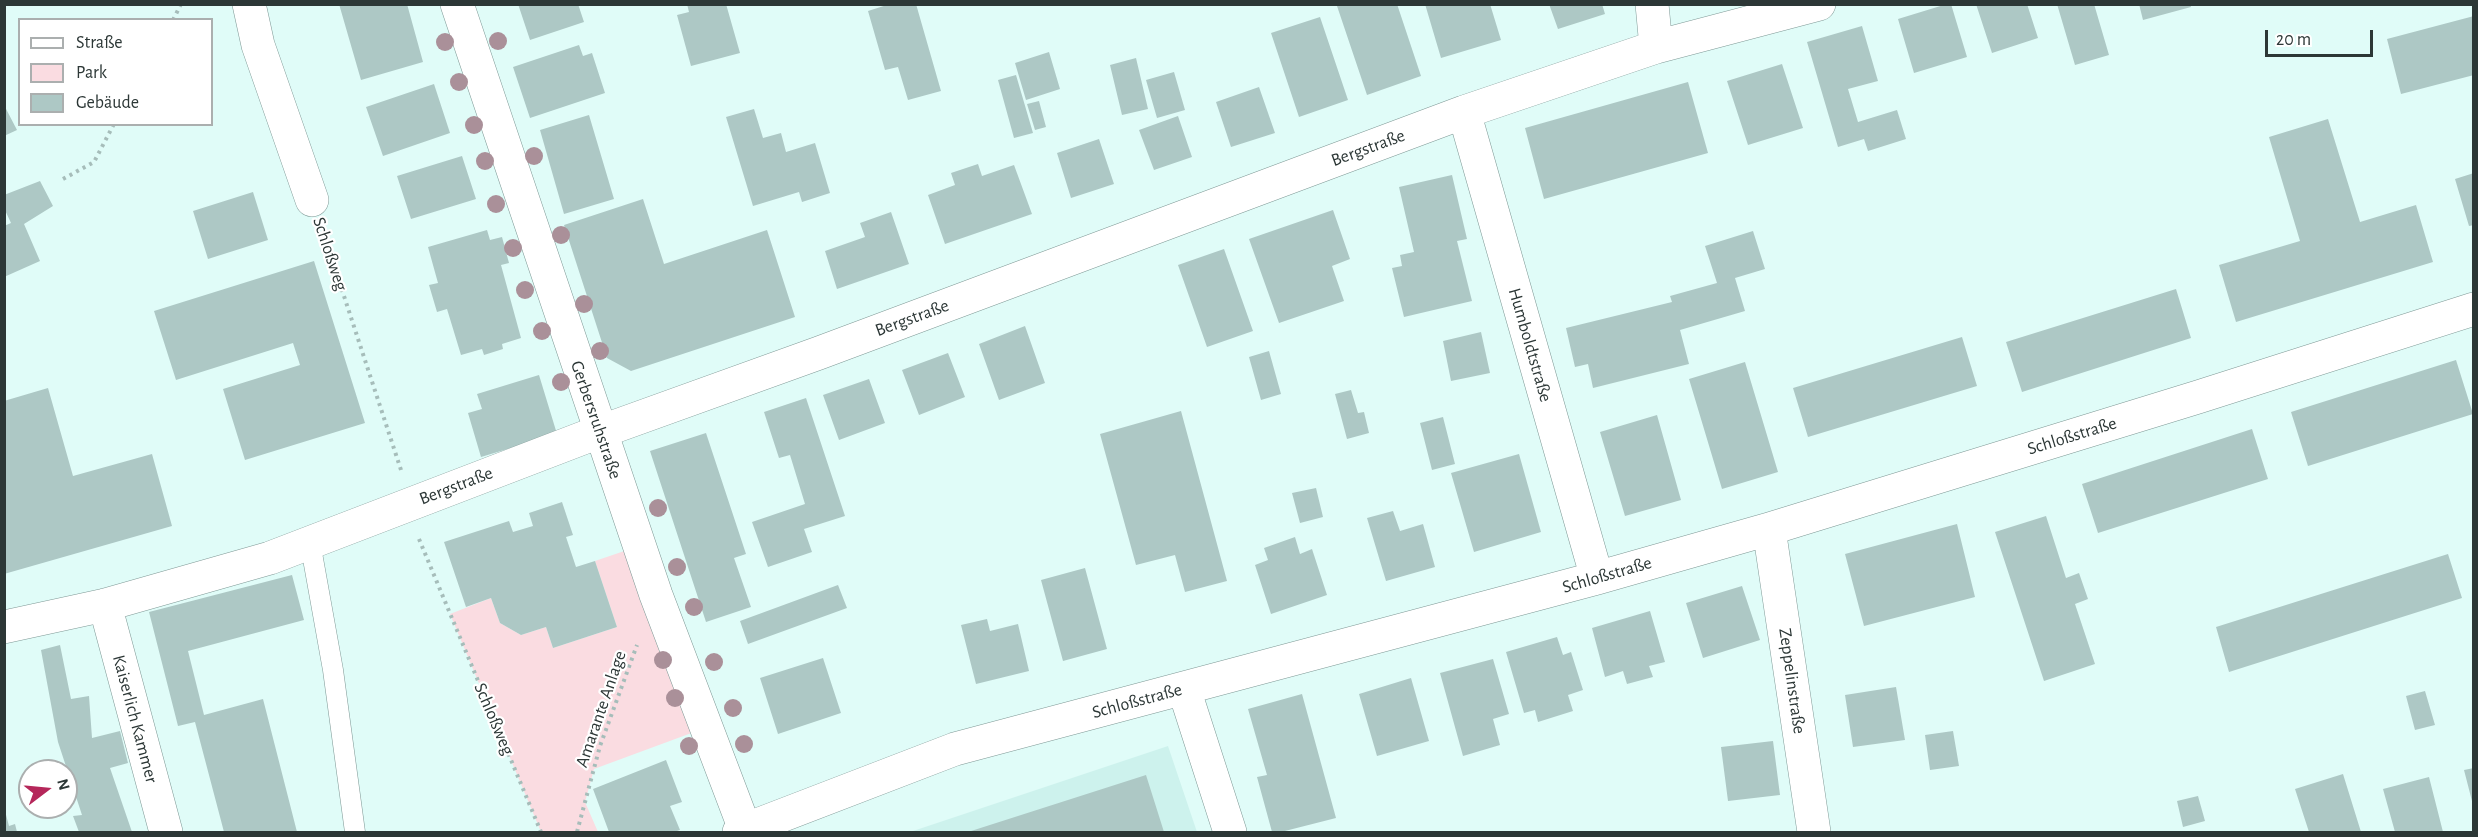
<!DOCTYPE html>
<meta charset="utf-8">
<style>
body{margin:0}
#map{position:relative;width:2478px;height:837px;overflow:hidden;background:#e0fcf8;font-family:"Alegreya Sans",sans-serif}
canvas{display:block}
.frame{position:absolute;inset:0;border:6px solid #2c3736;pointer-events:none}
.legend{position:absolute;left:18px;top:18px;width:195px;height:108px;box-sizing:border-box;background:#fff;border:2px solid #abafaf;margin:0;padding:8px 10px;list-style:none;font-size:18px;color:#2c3736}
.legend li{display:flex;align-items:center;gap:12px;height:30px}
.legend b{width:30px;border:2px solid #abafaf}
.north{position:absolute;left:18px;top:759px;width:60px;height:60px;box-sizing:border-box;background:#fff;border:2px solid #abafaf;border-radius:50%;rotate:74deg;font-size:16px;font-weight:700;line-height:24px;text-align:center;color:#2c3736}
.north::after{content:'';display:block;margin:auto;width:21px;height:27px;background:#b5275a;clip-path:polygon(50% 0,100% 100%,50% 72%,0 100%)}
.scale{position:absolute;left:2265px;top:30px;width:108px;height:27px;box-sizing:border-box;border:3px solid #2c3736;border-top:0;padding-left:8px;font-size:18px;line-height:21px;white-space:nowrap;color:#2c3736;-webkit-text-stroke:4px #fff;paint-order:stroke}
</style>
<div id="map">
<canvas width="2478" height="837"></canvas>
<div class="frame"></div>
<ul class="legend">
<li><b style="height:8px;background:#fff"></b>Straße</li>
<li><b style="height:16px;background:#fadce1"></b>Park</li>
<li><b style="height:16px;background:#adc8c5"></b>Gebäude</li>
</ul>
<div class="north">N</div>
<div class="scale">20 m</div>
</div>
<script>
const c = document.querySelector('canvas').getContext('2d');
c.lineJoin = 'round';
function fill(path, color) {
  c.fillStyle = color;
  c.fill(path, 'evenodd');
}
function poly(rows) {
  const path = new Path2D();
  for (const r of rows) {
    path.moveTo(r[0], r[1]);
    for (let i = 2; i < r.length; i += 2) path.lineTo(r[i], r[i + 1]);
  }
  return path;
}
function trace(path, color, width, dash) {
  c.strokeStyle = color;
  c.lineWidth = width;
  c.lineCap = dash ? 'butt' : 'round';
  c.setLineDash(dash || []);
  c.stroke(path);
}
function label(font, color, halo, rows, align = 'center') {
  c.font = font + ' "Alegreya Sans",sans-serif';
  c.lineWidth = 4.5;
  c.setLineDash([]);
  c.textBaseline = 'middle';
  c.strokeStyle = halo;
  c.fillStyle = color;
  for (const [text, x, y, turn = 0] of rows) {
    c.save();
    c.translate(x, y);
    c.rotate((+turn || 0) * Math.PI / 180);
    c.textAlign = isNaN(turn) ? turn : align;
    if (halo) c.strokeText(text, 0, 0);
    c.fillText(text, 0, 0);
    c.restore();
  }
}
fill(poly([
 [1168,746,1197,832,910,832]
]), '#cdf2ed');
fill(poly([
 [639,546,705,728,594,769,585,802,598,832,541,832,450,614,491,598,500,623,521,635,546,627,553,648,617,627,595,561]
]), '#fadce1');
fill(poly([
 [339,4,407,4,423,62,361,80],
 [518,4,578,4,584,22,530,40],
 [687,4,726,4,740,53,691,66,677,15,689,12],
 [890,4,916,4,941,91,908,100,898,67,885,70,868,11],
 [1342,4,1397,4,1421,76,1367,95,1337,6],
 [1425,4,1490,4,1501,40,1441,58],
 [1549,4,1602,4,1605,14,1558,29],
 [1947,4,1951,4,1967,57,1914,73,1898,19],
 [1976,4,2027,4,2038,38,1992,53],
 [2057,4,2094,4,2109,55,2075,65],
 [2139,4,2190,4,2191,7,2143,20],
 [2474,16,2474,75,2401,94,2387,39],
 [1320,17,1348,100,1299,117,1271,33],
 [1862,26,1878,81,1848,89,1858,122,1897,110,1906,139,1868,151,1864,139,1838,147,1807,42],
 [579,45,583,56,592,53,605,93,530,118,513,67],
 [1049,52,1060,89,1026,100,1015,63],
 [1136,58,1148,109,1122,115,1110,65],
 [1782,64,1803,128,1748,145,1727,81],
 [1174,72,1185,110,1157,118,1146,80],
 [1016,75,1033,133,1014,138,998,80],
 [1688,82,1708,153,1544,199,1525,128],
 [434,84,450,133,383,156,366,107],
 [1259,87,1275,133,1231,147,1216,102],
 [1039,101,1046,127,1035,130,1027,104],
 [4,105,17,130,4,136],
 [754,109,763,138,781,133,786,152,815,143,830,193,802,202,799,192,753,206,726,117],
 [589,115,614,199,564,214,540,130],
 [1178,116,1192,157,1154,170,1139,130],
 [2328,119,2360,222,2416,205,2433,262,2236,322,2219,265,2300,241,2269,137],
 [1099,139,1114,184,1071,198,1057,153],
 [462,156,476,199,411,219,397,176],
 [978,164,982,176,1014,165,1032,214,945,244,928,195,955,185,951,173],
 [2474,173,2474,225,2469,226,2455,179],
 [1452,175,1467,239,1457,241,1472,301,1404,317,1392,268,1402,266,1400,255,1414,252,1399,187],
 [40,181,53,206,24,224,40,261,4,277,4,226,11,223,4,208,4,195],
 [253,192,268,240,208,259,193,211],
 [643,199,664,264,767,230,795,317,631,371,607,358,564,225],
 [1333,210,1350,259,1332,266,1344,301,1279,323,1249,239],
 [891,212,909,264,837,289,825,251,865,237,860,223],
 [487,230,490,240,502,237,509,263,501,265,521,338,502,344,503,349,484,355,482,349,461,355,447,309,437,312,429,285,438,283,428,247],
 [1753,231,1765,269,1735,278,1745,311,1680,330,1689,364,1593,388,1588,364,1575,367,1566,328,1672,302,1670,296,1717,283,1705,246],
 [1224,249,1253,331,1207,347,1178,265],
 [314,261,365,423,245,460,223,389,300,365,293,343,176,380,154,311],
 [2176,289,2191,338,2022,392,2006,342],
 [1025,326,1045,383,999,400,979,344],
 [1481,332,1490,373,1451,381,1443,341],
 [1962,337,1977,386,1808,437,1793,388],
 [1269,351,1281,394,1261,400,1249,357],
 [948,353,965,397,919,415,902,370],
 [2456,360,2473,414,2308,466,2291,412],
 [1745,362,1778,472,1722,489,1689,379],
 [539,375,557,434,481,457,468,413,482,409,477,394],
 [869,379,885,423,839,440,823,395],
 [48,388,73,476,152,454,172,526,4,574,4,401],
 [1351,390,1358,413,1364,412,1369,433,1347,439,1335,394],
 [806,398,845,516,804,529,812,552,768,567,752,522,805,504,790,455,779,458,764,412],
 [1181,411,1227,581,1185,592,1175,555,1136,565,1100,434],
 [1657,415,1681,500,1625,516,1600,432],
 [1443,417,1455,464,1432,470,1420,423],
 [2252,429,2268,479,2098,533,2082,484],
 [706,433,746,554,734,558,751,607,706,622,650,451],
 [1519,454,1541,532,1474,552,1451,473],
 [1316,488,1323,517,1300,523,1292,493],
 [562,502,573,535,566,537,576,567,595,561,617,627,553,648,546,627,521,635,500,623,491,598,466,607,444,542,509,521,513,532,533,526,529,513],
 [1393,511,1400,531,1423,524,1435,567,1386,581,1367,518],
 [2046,516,2066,578,2079,573,2088,599,2075,604,2095,664,2044,681,1995,532],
 [1957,524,1975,597,1864,626,1845,554],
 [1295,537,1300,554,1312,549,1327,595,1271,614,1255,565,1268,560,1264,548],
 [2448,554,2462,598,2229,672,2216,627],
 [1085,568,1107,649,1063,661,1041,580],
 [292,575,304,620,188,651,204,715,263,699,297,832,224,832,195,722,178,726,149,612],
 [838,585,847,608,748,644,740,621],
 [1742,586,1760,640,1703,658,1686,603],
 [1650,611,1665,662,1649,666,1653,677,1627,684,1623,671,1605,677,1592,628],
 [987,619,990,631,1018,624,1029,671,976,684,961,625],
 [1557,637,1563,655,1571,652,1583,690,1568,695,1573,711,1538,722,1535,710,1524,713,1506,652],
 [60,645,71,699,89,696,92,738,120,731,128,763,110,768,132,832,79,832,73,816,82,815,58,742,41,650],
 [823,658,841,713,778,734,760,678],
 [1493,659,1509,714,1493,719,1500,745,1463,756,1440,673],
 [1411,678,1429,741,1377,756,1359,694],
 [1896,687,1905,740,1853,747,1845,695],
 [2425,691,2435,725,2415,730,2406,696],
 [1302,694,1336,818,1281,832,1272,832,1257,777,1267,775,1248,709],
 [1953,731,1959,766,1930,770,1925,735],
 [1773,741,1780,795,1728,801,1721,747],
 [666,760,682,802,670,806,680,830,674,832,609,832,593,789],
 [2474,768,2474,805,2473,805,2464,770],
 [2343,774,2361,832,2309,832,2295,789],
 [1146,775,1164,832,968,832],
 [2429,777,2443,832,2395,832,2383,789],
 [2198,796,2205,821,2183,827,2177,801],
 [5,811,9,826,15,824,17,832,4,832]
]), '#adc8c5');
const lane = poly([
 [310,542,333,670,355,832]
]);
const street = poly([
 [249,4,258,45,312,200],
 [1652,4,1656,47],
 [1464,112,1597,578],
 [1769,529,1814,832],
 [105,605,166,832],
 [4,627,105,605,270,558,583,438,819,353,1464,112,1656,47,1819,4],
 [1184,689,1230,832],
 [739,832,955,749,1597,578,1769,529,2198,397,2474,309]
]);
const secondary = poly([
 [457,4,656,595,746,832]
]);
trace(lane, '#7f9996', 21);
trace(street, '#7f9996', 34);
trace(secondary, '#7f9996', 34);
trace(poly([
 [173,20,181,4],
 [63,179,94,162,114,124],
 [323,232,401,470],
 [419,539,541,832],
 [577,832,600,746,637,645]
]), '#a6bdba', 4, [3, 4.5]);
trace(lane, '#fff', 20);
trace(street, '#fff', 33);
trace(secondary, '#fff', 33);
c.fillStyle = '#aa9099';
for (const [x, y] of [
 [498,41],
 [445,42],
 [459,82],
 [474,125],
 [534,156],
 [485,161],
 [496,204],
 [561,235],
 [513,248],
 [525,290],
 [584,304],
 [542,331],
 [600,351],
 [561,382],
 [658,508],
 [677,567],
 [694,607],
 [663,660],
 [714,662],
 [675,698],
 [733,708],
 [744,744],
 [689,746]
]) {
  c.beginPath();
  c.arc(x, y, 9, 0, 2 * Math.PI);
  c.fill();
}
label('18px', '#2c3736', '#fff', [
 ["Bergstraße",1368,148,-20],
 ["Schloßweg",330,254,72],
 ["Bergstraße",912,318,-20],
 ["Humboldtstraße",1530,345,74],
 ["Gerbersruhstraße",596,420,71],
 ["Schloßstraße",2072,436,-17],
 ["Bergstraße",456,486,-21],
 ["Schloßstraße",1607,575,-16],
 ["Zeppelinstraße",1792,681,82],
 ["Schloßstraße",1137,701,-15],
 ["Amarante Anlage",601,709,-71],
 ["Kaiserlich Kammer",135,719,75],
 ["Schloßweg",494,719,67]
]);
</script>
